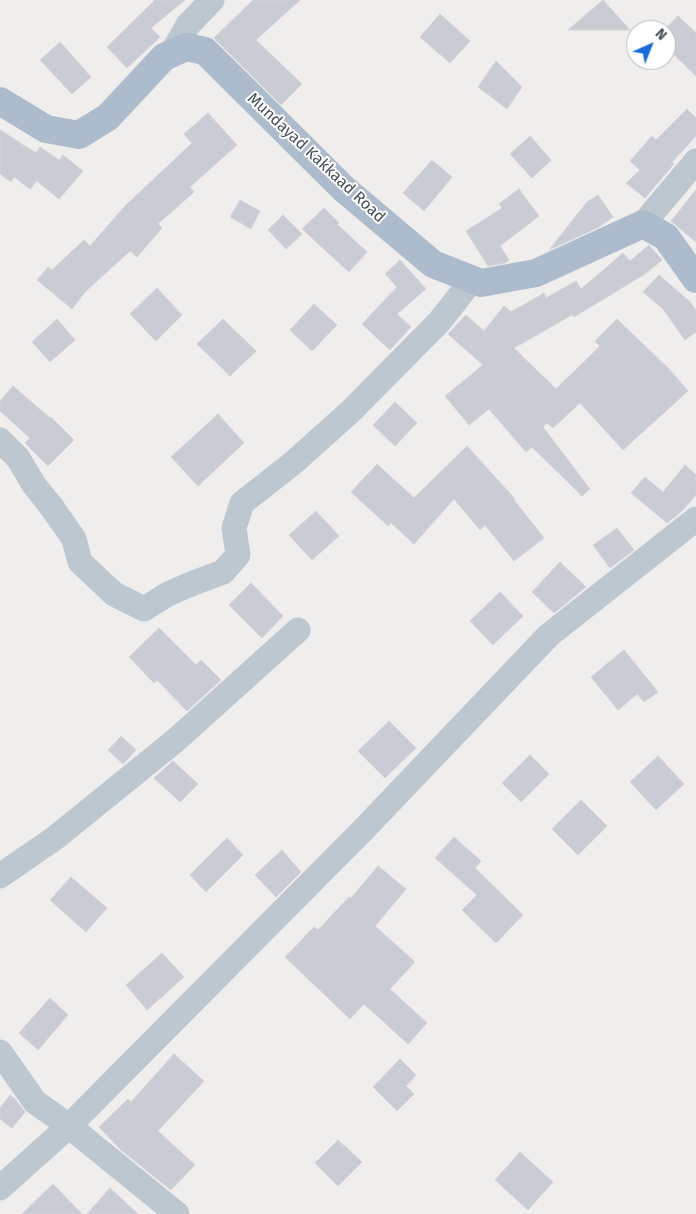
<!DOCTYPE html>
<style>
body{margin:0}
#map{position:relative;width:696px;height:1214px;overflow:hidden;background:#f0eded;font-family:"Fira Sans",sans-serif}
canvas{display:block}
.north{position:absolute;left:626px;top:20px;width:50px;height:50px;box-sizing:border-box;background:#fff;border:1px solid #b5b9bd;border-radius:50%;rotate:44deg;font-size:14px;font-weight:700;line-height:20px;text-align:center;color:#45505a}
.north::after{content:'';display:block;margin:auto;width:18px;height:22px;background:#196add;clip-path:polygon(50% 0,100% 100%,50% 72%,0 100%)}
</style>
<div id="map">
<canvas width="696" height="1214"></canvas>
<div class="north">N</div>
</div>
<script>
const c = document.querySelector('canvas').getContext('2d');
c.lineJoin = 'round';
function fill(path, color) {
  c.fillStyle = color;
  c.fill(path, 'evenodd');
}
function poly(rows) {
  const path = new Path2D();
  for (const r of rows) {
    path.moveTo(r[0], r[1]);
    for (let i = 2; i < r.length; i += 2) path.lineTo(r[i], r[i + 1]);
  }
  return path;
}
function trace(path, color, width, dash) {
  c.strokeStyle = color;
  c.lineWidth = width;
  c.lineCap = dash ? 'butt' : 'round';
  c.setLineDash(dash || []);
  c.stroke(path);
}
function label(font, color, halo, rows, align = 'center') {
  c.font = font + ' "Fira Sans",sans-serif';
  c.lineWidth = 4;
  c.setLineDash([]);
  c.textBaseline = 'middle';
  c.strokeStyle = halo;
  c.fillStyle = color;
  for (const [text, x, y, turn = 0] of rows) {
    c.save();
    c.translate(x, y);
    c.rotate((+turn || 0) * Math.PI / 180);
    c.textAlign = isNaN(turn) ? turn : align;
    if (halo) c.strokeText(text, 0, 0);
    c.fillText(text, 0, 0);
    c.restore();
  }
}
const building = poly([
 [155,0,185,0,151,28,160,37,127,68,107,47,155,0],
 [253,0,300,0,256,40,302,84,281,105,214,38,253,0],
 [603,0,630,30,568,30,603,0],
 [440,14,470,41,450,63,420,37,440,14],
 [678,16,696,33,696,76,666,47,666,28,678,16],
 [60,42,91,77,72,94,40,60,60,42],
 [496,61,522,87,507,109,478,87,496,61],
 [687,109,696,118,696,136,672,162,674,164,645,198,626,183,640,170,630,161,652,136,656,140,687,109],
 [208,113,237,145,190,187,194,192,158,224,162,228,137,257,130,251,86,291,72,309,37,280,48,267,52,270,84,240,90,246,125,206,192,143,184,134,208,113],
 [0,130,36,153,40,147,59,160,63,155,83,171,59,199,37,181,30,189,14,177,11,182,0,174,0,130],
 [530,136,551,160,532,178,510,154,530,136],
 [432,160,452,177,424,211,403,193,432,160],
 [519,189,539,216,500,246,509,260,505,263,488,266,466,231,502,208,499,204,519,189],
 [696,190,696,242,671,221,696,190],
 [598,195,613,217,599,227,549,250,587,202,598,195],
 [240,200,260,211,251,229,230,217,240,200],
 [324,208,339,223,337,224,367,252,349,272,302,229,324,208],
 [283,215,302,234,286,249,268,230,283,215],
 [649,245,662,260,645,274,574,317,572,315,514,348,556,389,600,346,595,341,617,319,670,370,688,391,623,450,580,403,553,428,547,423,543,427,590,489,582,496,532,447,526,452,489,409,469,425,445,396,483,365,448,334,466,315,484,331,504,306,511,312,544,293,546,298,576,281,581,289,623,253,630,261,649,245],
 [400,260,426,289,397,314,411,327,390,350,362,324,397,287,385,274,400,260],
 [659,275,689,301,696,310,696,332,685,340,663,309,643,292,659,275],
 [157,288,182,315,156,341,130,314,157,288],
 [314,304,337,325,312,351,290,330,314,304],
 [57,319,75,340,50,362,32,342,57,319],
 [223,319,256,351,230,376,197,344,223,319],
 [13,386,50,418,51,417,74,440,48,466,25,443,30,438,0,411,0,401,13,386],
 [395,402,417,423,395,446,373,425,395,402],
 [218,414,244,443,198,486,171,457,218,414],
 [467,446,515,499,514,500,544,538,514,561,485,525,480,530,454,499,414,544,391,523,388,526,351,492,377,464,414,498,467,446],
 [685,465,696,475,696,495,682,511,667,523,631,493,645,477,663,492,685,465],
 [316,511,339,536,312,560,289,535,316,511],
 [617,528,634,550,610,568,593,545,617,528],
 [560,562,586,587,554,613,532,592,560,562],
 [251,583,283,616,262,638,229,605,251,583],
 [500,592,523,616,493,645,470,621,500,592],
 [159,628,196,665,201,660,221,680,187,711,157,680,154,683,129,657,159,628],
 [624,650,658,692,644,702,637,694,618,710,591,677,624,650],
 [389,721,416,748,385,778,358,751,389,721],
 [121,736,136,750,123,764,108,750,121,736],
 [530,755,549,774,521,802,502,783,530,755],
 [658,756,684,784,656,810,630,782,658,756],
 [173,761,198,784,180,802,154,778,173,761],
 [581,800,607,826,578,855,552,829,581,800],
 [454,837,481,861,475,868,523,915,496,943,462,910,477,895,435,858,454,837],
 [227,838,243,855,206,892,190,875,227,838],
 [282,850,301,872,276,897,255,875,282,850],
 [378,866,406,889,375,926,415,962,390,989,427,1023,408,1044,364,1004,350,1019,285,957,314,927,318,930,349,897,351,898,378,866],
 [71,877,107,908,86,932,50,900,71,877],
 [162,953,184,977,147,1010,126,985,162,953],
 [50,998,68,1015,38,1050,19,1033,50,998],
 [174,1054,204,1081,158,1131,195,1165,171,1190,121,1150,99,1127,128,1099,131,1102,174,1054],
 [400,1059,416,1075,406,1086,414,1094,397,1111,373,1087,400,1059],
 [10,1095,15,1099,25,1112,12,1128,0,1119,0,1108,10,1095],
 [338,1140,362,1162,338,1186,315,1163,338,1140],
 [520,1152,553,1182,528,1210,495,1180,520,1152],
 [53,1184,82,1214,22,1214,53,1184],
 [110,1188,138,1214,87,1214,110,1188]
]);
fill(building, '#c9ccd2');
trace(building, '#d1d3d9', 1);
trace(poly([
 [172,53,188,25,212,0],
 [643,224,696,161],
 [0,440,18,458,34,485,51,506,74,539,80,562,114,594,144,609,168,594,191,584,223,572,238,555,234,528,242,503,293,463,351,411,439,322,473,279],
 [0,876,55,838,176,740,298,630],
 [0,1052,35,1102,69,1126,0,1188],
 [177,1214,69,1126,364,829,549,635,696,519]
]), '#bdc7cf', 25);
trace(poly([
 [0,101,46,129,79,135,108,117,164,57,186,47,205,51,344,189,433,264,481,283,536,273,643,224,666,237,696,279]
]), '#acbccc', 28);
label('16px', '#45505a', '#fff', [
 ["Mundayad Kakkaad Road",316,158,43]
]);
</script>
